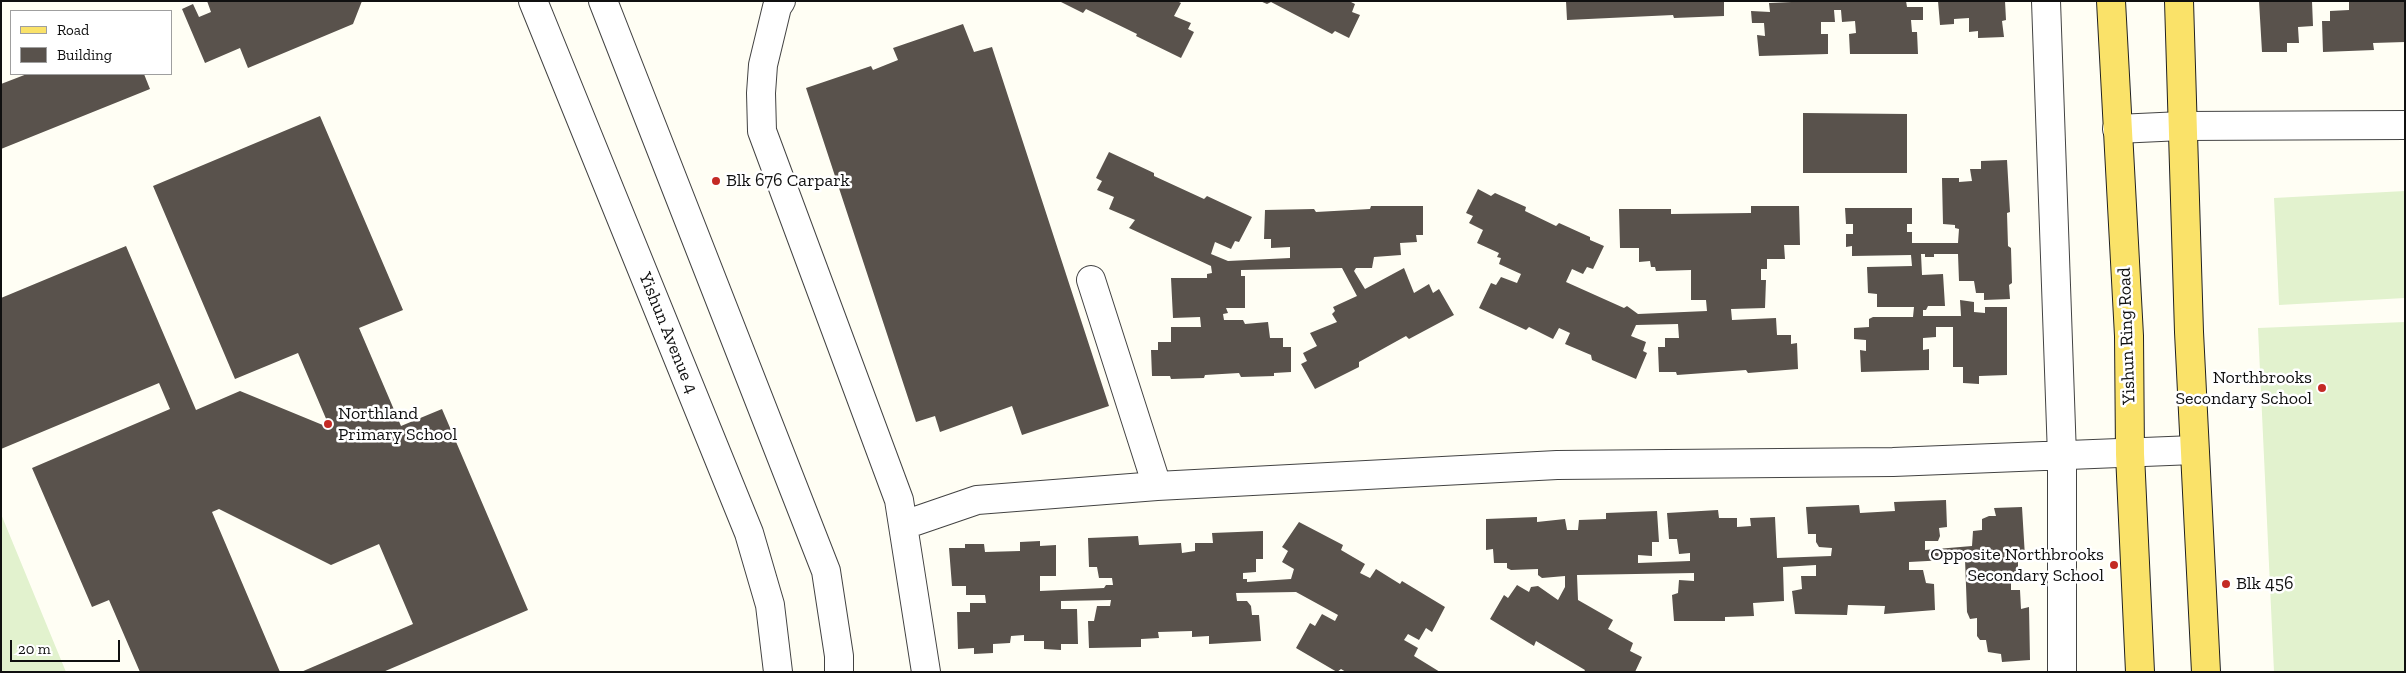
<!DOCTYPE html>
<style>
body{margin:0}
#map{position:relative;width:2406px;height:673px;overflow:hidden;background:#fffef4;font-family:"Zilla Slab",serif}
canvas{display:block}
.frame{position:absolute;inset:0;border:2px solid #101010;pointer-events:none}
.legend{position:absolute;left:10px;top:10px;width:162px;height:65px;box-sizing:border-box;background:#fff;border:1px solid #9f9f9f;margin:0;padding:6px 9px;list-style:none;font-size:15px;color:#101010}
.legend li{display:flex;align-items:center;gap:10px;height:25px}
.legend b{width:25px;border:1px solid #9f9f9f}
.scale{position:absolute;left:10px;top:640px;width:110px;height:22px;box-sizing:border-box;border:2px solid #101010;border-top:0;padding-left:6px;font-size:15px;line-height:18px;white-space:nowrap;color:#101010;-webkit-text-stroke:4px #fff;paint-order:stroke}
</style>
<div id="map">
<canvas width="2406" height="673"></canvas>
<div class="frame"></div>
<ul class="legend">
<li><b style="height:6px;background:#fae269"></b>Road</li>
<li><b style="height:14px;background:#59524c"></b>Building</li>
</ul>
<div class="scale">20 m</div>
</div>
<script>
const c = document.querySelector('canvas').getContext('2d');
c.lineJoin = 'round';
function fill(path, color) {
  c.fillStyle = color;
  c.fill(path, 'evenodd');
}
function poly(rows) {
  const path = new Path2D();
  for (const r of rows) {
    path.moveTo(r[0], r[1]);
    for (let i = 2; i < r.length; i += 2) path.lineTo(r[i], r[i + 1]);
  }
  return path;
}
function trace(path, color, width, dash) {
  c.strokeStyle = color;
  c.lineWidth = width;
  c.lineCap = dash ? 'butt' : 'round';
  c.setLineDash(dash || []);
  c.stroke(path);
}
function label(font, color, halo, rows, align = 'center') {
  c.font = font + ' "Zilla Slab",serif';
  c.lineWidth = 5;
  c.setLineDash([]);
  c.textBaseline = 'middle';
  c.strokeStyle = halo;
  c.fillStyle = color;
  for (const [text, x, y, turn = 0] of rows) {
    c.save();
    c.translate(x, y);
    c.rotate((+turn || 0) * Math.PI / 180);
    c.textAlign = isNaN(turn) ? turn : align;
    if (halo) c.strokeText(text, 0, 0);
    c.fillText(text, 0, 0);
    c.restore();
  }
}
fill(poly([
 [2405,191,2405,298,2279,305,2274,198],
 [2405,322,2405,672,2274,672,2258,328],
 [1,514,66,672,1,672]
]), '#e2f2ce');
fill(poly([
 [207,1,362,1,353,24,248,68,240,48,205,63,182,9,193,4,199,17,211,12],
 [1059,1,1177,1,1181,3,1174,16,1191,23,1188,29,1194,32,1181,58,1136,36,1137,34,1086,9,1083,13],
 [1260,1,1349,1,1355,4,1352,12,1360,15,1349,38,1335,31,1332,34,1271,2,1267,4],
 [1566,1,1724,1,1724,16,1674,18,1673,15,1567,20],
 [1814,1,1906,1,1907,7,1923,7,1923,20,1911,20,1912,32,1917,32,1918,54,1850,54,1849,34,1856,33,1855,21,1842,22,1841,10,1834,10,1835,22,1821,22,1821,34,1828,34,1828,54,1759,56,1757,35,1765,36,1764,23,1752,23,1751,11,1770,12,1769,3],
 [1938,1,2005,1,2006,20,2002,21,2004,37,1978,38,1978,31,1969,32,1969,18,1954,19,1954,24,1940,25],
 [2259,1,2312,1,2313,26,2298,27,2299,43,2287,43,2287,52,2262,52],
 [2349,1,2405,1,2405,42,2373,43,2374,50,2323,52,2322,21,2330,21,2330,11,2349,10],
 [963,24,974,52,992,47,1109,406,1022,435,1012,406,940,432,935,416,916,422,806,88,871,66,873,70,898,60,893,48],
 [27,74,144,74,150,89,1,149,1,84],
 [1803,113,1907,114,1907,173,1803,173],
 [320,116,403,310,359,328,401,426,442,409,528,610,383,672,301,672,413,624,379,544,331,565,219,509,212,512,280,672,140,672,109,600,92,607,32,468,170,409,159,383,1,449,1,298,126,246,196,410,240,391,330,428,298,353,235,379,153,186],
 [1109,152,1154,173,1154,176,1204,199,1207,196,1252,217,1239,242,1235,241,1231,249,1215,242,1211,254,1228,261,1290,258,1290,247,1271,248,1271,239,1264,239,1265,210,1314,209,1316,212,1370,209,1371,206,1423,206,1423,235,1416,235,1417,242,1400,243,1401,255,1374,257,1372,268,1356,268,1354,271,1365,289,1404,268,1414,293,1429,284,1433,293,1439,289,1454,315,1409,339,1406,336,1359,362,1359,367,1315,389,1301,364,1307,361,1303,353,1317,346,1310,333,1337,322,1332,314,1335,311,1333,307,1357,296,1342,268,1241,270,1241,276,1245,276,1245,308,1226,308,1228,313,1223,314,1224,320,1243,320,1245,324,1268,322,1270,338,1283,338,1283,347,1291,347,1291,372,1274,373,1274,376,1241,377,1239,373,1205,375,1204,378,1171,379,1170,376,1152,376,1151,350,1158,350,1158,342,1171,342,1171,327,1201,327,1200,317,1173,318,1171,278,1207,278,1207,274,1212,273,1211,266,1129,228,1135,220,1109,209,1114,197,1097,190,1102,181,1096,178],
 [2007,160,2010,212,2007,213,2008,246,2011,248,2012,283,2009,285,2010,299,1984,300,1984,293,1976,293,1974,281,1959,281,1958,254,1934,254,1934,257,1925,257,1925,254,1921,254,1922,275,1943,274,1945,306,1928,306,1926,310,1923,310,1923,316,1961,316,1960,300,1974,302,1974,312,1985,313,1985,307,2007,307,2007,375,1979,376,1979,384,1963,383,1963,367,1953,367,1953,327,1936,327,1936,337,1923,338,1923,350,1929,349,1929,370,1861,372,1860,350,1866,351,1866,340,1854,339,1854,328,1869,327,1869,319,1873,317,1913,317,1914,307,1877,307,1877,294,1868,293,1867,267,1912,266,1911,255,1852,256,1852,246,1846,247,1846,234,1853,234,1853,224,1846,224,1845,208,1912,208,1912,224,1907,224,1907,232,1912,232,1912,243,1958,243,1959,229,1955,228,1955,225,1943,224,1942,178,1959,178,1959,182,1972,181,1970,169,1981,169,1981,161],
 [1478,189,1491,196,1495,193,1526,207,1525,211,1556,226,1559,223,1590,237,1590,240,1604,246,1593,269,1587,267,1583,274,1572,269,1566,282,1624,308,1627,306,1638,314,1707,311,1706,300,1691,300,1691,270,1656,271,1655,267,1651,267,1650,261,1639,262,1639,248,1620,248,1619,209,1671,209,1671,214,1751,213,1751,206,1799,206,1800,245,1784,245,1785,259,1767,259,1767,269,1761,269,1761,280,1766,280,1765,308,1731,309,1732,320,1776,318,1777,335,1791,335,1791,344,1797,343,1798,369,1748,373,1746,370,1677,375,1676,372,1659,372,1658,347,1665,347,1665,338,1679,338,1678,324,1636,325,1631,336,1646,342,1643,351,1647,353,1636,379,1592,360,1591,355,1565,344,1570,333,1559,328,1553,339,1529,327,1526,330,1479,308,1491,283,1496,285,1501,277,1517,283,1521,274,1499,264,1501,258,1497,257,1499,253,1477,243,1483,230,1469,223,1473,216,1466,213],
 [1946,500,1947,527,1939,528,1940,536,1938,541,1925,541,1925,550,1972,546,1973,531,1982,530,1982,519,1989,516,1996,516,1994,508,2022,507,2025,557,2018,558,2018,578,2011,578,2011,590,2020,590,2021,609,2029,607,2030,660,2002,662,2001,654,1988,652,1986,640,1980,640,1977,636,1977,618,1970,619,1967,612,1965,559,1909,562,1909,570,1923,570,1926,583,1934,584,1935,610,1884,614,1885,606,1848,605,1847,615,1795,614,1792,591,1802,589,1801,576,1816,576,1816,565,1783,567,1784,601,1753,603,1754,616,1725,617,1725,621,1674,621,1672,595,1678,593,1679,580,1694,581,1694,573,1577,575,1578,600,1613,620,1608,629,1633,643,1630,651,1642,657,1635,672,1584,672,1585,670,1536,641,1534,646,1490,619,1504,595,1508,598,1517,585,1529,592,1531,587,1538,586,1558,600,1565,587,1565,576,1542,578,1538,575,1538,569,1511,570,1507,568,1507,563,1494,563,1493,549,1486,550,1486,519,1537,517,1537,522,1565,519,1567,530,1578,530,1579,520,1606,519,1606,513,1657,511,1659,542,1652,542,1652,556,1638,555,1638,563,1690,561,1690,553,1679,554,1677,539,1669,539,1667,513,1718,510,1719,518,1737,518,1737,527,1751,526,1750,518,1775,517,1777,558,1831,556,1832,548,1819,547,1816,542,1816,534,1808,534,1806,507,1859,505,1860,513,1895,511,1894,502],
 [1299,522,1343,545,1341,550,1365,564,1360,573,1370,578,1376,569,1400,584,1402,581,1445,607,1432,632,1426,628,1419,640,1408,634,1404,640,1418,648,1414,656,1440,672,1346,672,1341,669,1337,672,1296,648,1310,623,1315,626,1322,614,1335,621,1338,615,1296,592,1236,593,1237,601,1247,601,1251,606,1252,615,1259,615,1261,641,1209,644,1209,636,1192,637,1192,631,1158,632,1159,638,1141,639,1141,647,1089,648,1088,621,1094,621,1097,606,1110,606,1111,600,1061,601,1061,609,1077,609,1078,644,1061,644,1061,650,1044,649,1044,641,1024,641,1024,635,1011,636,1010,643,993,644,993,653,974,654,974,648,958,649,957,612,970,612,970,603,986,603,985,595,966,595,966,586,952,586,949,548,965,548,965,544,984,544,985,552,1020,551,1020,542,1040,541,1040,546,1056,545,1056,576,1040,576,1040,591,1104,588,1106,585,1113,585,1112,578,1099,578,1097,567,1089,567,1088,538,1138,536,1139,545,1181,543,1182,553,1195,551,1195,543,1213,543,1212,533,1263,531,1263,559,1256,559,1256,572,1243,573,1243,579,1247,579,1247,582,1291,579,1294,569,1282,562,1288,551,1282,547]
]), '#59524c');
const minor = poly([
 [533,1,749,533,770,605,778,672],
 [603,1,826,571,839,656,839,672],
 [781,1,777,7,763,65,761,93,762,131,899,500,926,672],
 [2046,1,2062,456,2062,672],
 [2117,129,2182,126,2405,125],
 [1091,280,1157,486],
 [904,525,977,500,1157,486,1557,465,1893,462,2194,450]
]);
const major = poly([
 [2111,1,2129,336,2130,454,2140,672],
 [2179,1,2189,332,2206,672]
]);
trace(minor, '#434343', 30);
trace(major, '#212121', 30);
trace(minor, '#fff', 28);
trace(major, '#fae269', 28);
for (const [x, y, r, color] of [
 [716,181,5,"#c42a25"],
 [2322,388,5,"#c42a25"],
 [328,424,5,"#c42a25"],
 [2114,565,5,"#c42a25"],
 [2226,584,5,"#c42a25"]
]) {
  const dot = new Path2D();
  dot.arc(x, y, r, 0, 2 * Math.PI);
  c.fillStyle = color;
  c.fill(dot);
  trace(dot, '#fff', 2);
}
label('18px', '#101010', '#fff', [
 ["Blk 676 Carpark",726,181],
 ["Northbrooks",2312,378,"right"],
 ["Secondary School",2312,399,"right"],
 ["Northland",338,414],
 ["Primary School",338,435],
 ["Opposite Northbrooks",2104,555,"right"],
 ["Secondary School",2104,576,"right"],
 ["Blk 456",2236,584]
], 'left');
label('18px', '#101010', '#fff', [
 ["Yishun Avenue 4",668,333,68],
 ["Yishun Ring Road",2127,336,-92]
]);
</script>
